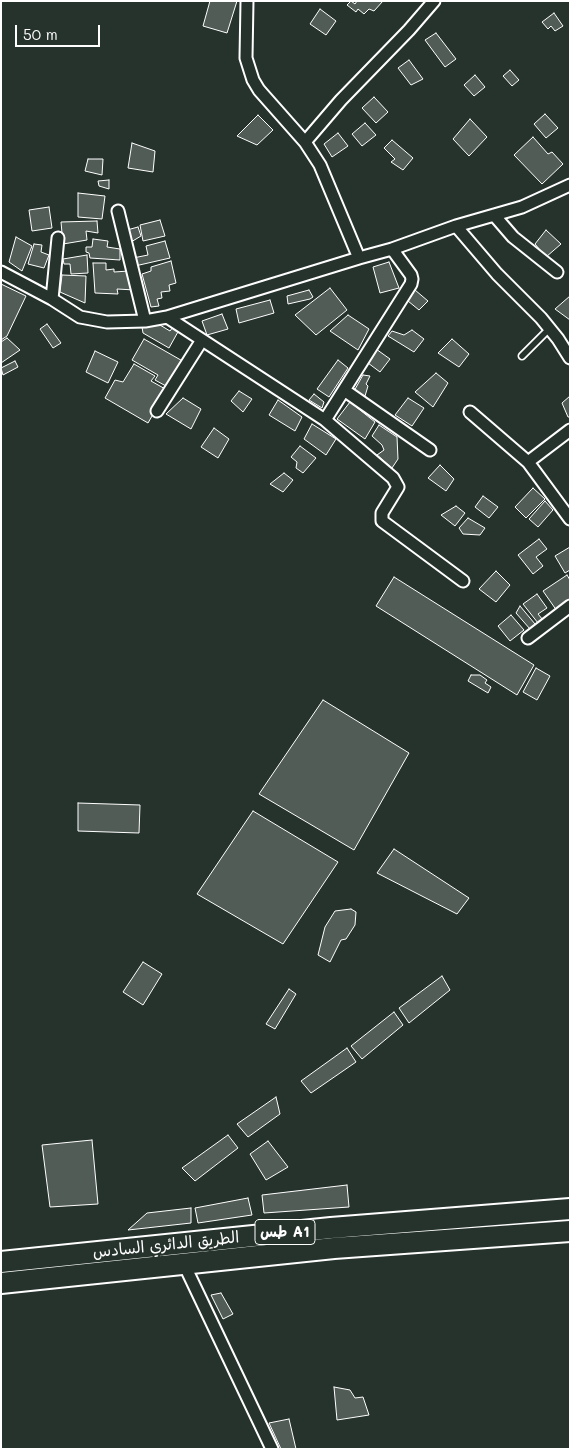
<!DOCTYPE html>
<meta charset="utf-8">
<style>
body{margin:0}
#map{position:relative;width:571px;height:1450px;overflow:hidden;background:#26332d;font-family:Mali,sans-serif}
canvas{display:block}
.frame{position:absolute;inset:0;border:2px solid #fff;pointer-events:none}
.scale{position:absolute;left:15px;top:25px;width:85px;height:22px;box-sizing:border-box;border:2px solid #fff;border-top:0;padding-left:6px;font-size:15px;line-height:18px;white-space:nowrap;color:#fff;-webkit-text-stroke:4px #26332d;paint-order:stroke}
</style>
<div id="map">
<canvas width="571" height="1450"></canvas>
<div class="frame"></div>
<div class="scale">50 m</div>
</div>
<script>
const c = document.querySelector('canvas').getContext('2d');
c.lineJoin = 'round';
function fill(path, color) {
  c.fillStyle = color;
  c.fill(path, 'evenodd');
}
function poly(rows) {
  const path = new Path2D();
  for (const r of rows) {
    path.moveTo(r[0], r[1]);
    for (let i = 2; i < r.length; i += 2) path.lineTo(r[i], r[i + 1]);
  }
  return path;
}
function trace(path, color, width, dash) {
  c.strokeStyle = color;
  c.lineWidth = width;
  c.lineCap = dash ? 'butt' : 'round';
  c.setLineDash(dash || []);
  c.stroke(path);
}
function label(font, color, halo, rows, align = 'center') {
  c.font = font + ' Mali,"Playpen Sans Arabic",sans-serif';
  c.lineWidth = 4;
  c.setLineDash([]);
  c.textBaseline = 'middle';
  c.strokeStyle = halo;
  c.fillStyle = color;
  for (const [text, x, y, turn = 0] of rows) {
    c.save();
    c.translate(x, y);
    c.rotate((+turn || 0) * Math.PI / 180);
    c.textAlign = isNaN(turn) ? turn : align;
    if (halo) c.strokeText(text, 0, 0);
    c.fillText(text, 0, 0);
    c.restore();
  }
}
const building = poly([
 [210,1,237,1,227,33,203,26,210,1],
 [351,1,355,4,357,1,383,1,374,11,369,9,364,14,358,9,356,12,347,5,351,1],
 [320,9,336,21,326,35,310,24,320,9],
 [554,13,563,26,555,31,551,26,548,29,542,22,554,13],
 [436,33,456,59,445,67,425,40,436,33],
 [409,60,423,79,411,85,398,68,409,60],
 [510,70,519,80,512,86,503,76,510,70],
 [475,75,485,87,474,96,464,85,475,75],
 [374,97,388,112,376,123,362,108,374,97],
 [545,114,558,128,546,138,534,124,545,114],
 [258,115,273,130,257,145,237,136,258,115],
 [470,119,487,137,469,156,453,139,470,119],
 [365,123,376,135,362,146,352,134,365,123],
 [338,133,348,146,332,157,324,144,338,133],
 [533,137,548,154,552,152,563,164,542,184,514,155,533,137],
 [392,140,413,158,403,170,391,162,395,159,384,148,392,140],
 [132,143,155,151,153,172,128,168,132,143],
 [88,159,103,159,102,175,85,171,88,159],
 [109,180,109,189,99,186,98,181,109,180],
 [78,193,105,196,102,219,78,217,78,193],
 [49,207,52,228,32,231,29,210,49,207],
 [160,220,165,236,143,241,140,225,160,220],
 [97,221,98,233,86,231,87,240,63,244,61,222,97,221],
 [138,227,141,236,131,242,127,230,138,227],
 [546,230,561,244,546,257,535,244,546,230],
 [16,237,32,246,22,271,9,262,16,237],
 [93,239,108,241,107,247,120,249,120,260,90,258,89,253,86,252,86,247,92,247,93,239],
 [165,241,170,258,135,266,133,258,148,255,146,246,165,241],
 [34,244,42,245,41,252,49,255,44,268,28,264,34,244],
 [87,255,88,273,71,274,70,264,64,264,63,259,87,255],
 [171,261,176,283,169,285,170,291,161,292,162,298,157,299,159,306,151,307,142,274,151,271,151,267,171,261],
 [389,262,399,288,380,293,373,267,389,262],
 [93,263,106,263,106,270,114,269,114,272,129,271,135,290,117,289,118,294,95,293,93,263],
 [62,275,86,276,85,303,60,292,62,275],
 [1,284,26,296,7,336,1,340,1,284],
 [330,288,347,310,316,335,295,315,330,288],
 [309,290,313,297,310,299,288,304,287,296,309,290],
 [415,290,428,301,419,310,408,301,415,290],
 [570,296,570,320,555,309,570,296],
 [270,300,274,313,239,323,236,309,270,300],
 [222,314,228,329,207,335,202,321,222,314],
 [348,315,369,329,358,350,330,331,348,315],
 [47,324,61,343,53,348,40,329,47,324],
 [160,325,170,331,173,327,179,330,169,348,143,333,142,327,160,325],
 [412,330,424,339,414,352,388,336,392,331,404,335,412,330],
 [7,338,20,350,1,363,1,342,7,338],
 [144,339,186,363,166,386,155,380,158,375,132,360,144,339],
 [452,339,469,354,459,367,438,353,452,339],
 [376,349,390,359,380,372,368,363,376,349],
 [95,351,118,362,108,383,86,372,95,351],
 [338,360,348,368,329,397,317,389,338,360],
 [15,361,18,367,3,375,1,368,15,361],
 [134,364,155,376,151,381,167,390,148,423,105,398,115,380,123,382,134,364],
 [436,373,448,383,433,407,415,392,436,373],
 [363,375,370,376,366,384,368,386,365,396,354,391,363,375],
 [239,391,252,399,243,412,231,401,239,391],
 [314,394,324,402,322,408,309,400,314,394],
 [570,396,570,417,568,417,562,403,570,396],
 [183,398,201,409,191,429,166,414,183,398],
 [408,398,424,408,412,426,395,415,408,398],
 [278,400,302,417,295,431,269,415,278,400],
 [350,402,375,422,365,439,337,419,350,402],
 [312,424,336,439,326,455,304,439,312,424],
 [379,425,397,437,398,459,392,468,377,455,384,450,382,445,372,436,379,425],
 [214,428,229,439,218,458,201,447,214,428],
 [300,446,316,458,303,473,296,468,297,462,291,457,300,446],
 [440,465,454,479,446,491,428,478,440,465],
 [284,473,293,480,283,492,270,484,284,473],
 [533,488,545,499,526,518,515,507,533,488],
 [483,496,498,507,489,518,475,507,483,496],
 [545,501,553,510,538,527,529,519,545,501],
 [456,506,465,513,455,526,441,515,456,506],
 [468,518,485,528,480,535,463,534,459,528,468,518],
 [539,539,547,549,536,557,543,566,533,574,518,555,539,539],
 [570,547,570,570,565,573,555,556,570,547],
 [496,571,510,585,496,602,479,589,496,571],
 [567,575,570,580,570,602,557,611,543,591,567,575],
 [394,577,534,665,517,695,376,606,394,577],
 [537,594,547,608,538,614,543,620,538,623,523,604,537,594],
 [520,606,535,624,530,629,516,613,520,606],
 [511,615,524,630,510,641,498,626,511,615],
 [536,668,550,676,537,700,523,692,536,668],
 [471,675,480,675,487,680,485,683,491,687,488,693,468,681,471,675],
 [323,700,409,753,354,850,259,794,323,700],
 [78,803,140,805,139,833,78,831,78,803],
 [253,811,338,862,283,944,197,894,253,811],
 [394,849,469,898,457,914,377,873,394,849],
 [351,909,356,912,355,925,346,939,341,940,330,962,318,955,325,927,335,911,351,909],
 [143,962,162,974,143,1005,123,992,143,962],
 [442,976,450,990,409,1023,399,1008,442,976],
 [289,989,296,994,275,1029,266,1024,289,989],
 [394,1012,403,1025,362,1059,351,1046,394,1012],
 [347,1048,356,1062,311,1093,301,1081,347,1048],
 [276,1097,280,1114,248,1137,237,1124,276,1097],
 [228,1135,238,1148,195,1181,182,1168,228,1135],
 [92,1140,98,1204,50,1207,42,1145,92,1140],
 [268,1141,288,1167,266,1180,250,1154,268,1141],
 [347,1185,349,1207,264,1213,262,1195,347,1185],
 [248,1198,252,1215,198,1223,195,1208,248,1198],
 [191,1208,191,1223,128,1230,147,1213,191,1208],
 [221,1293,233,1314,223,1319,211,1295,221,1293],
 [334,1387,350,1390,355,1398,363,1397,369,1415,337,1420,334,1387],
 [289,1419,296,1449,281,1449,269,1423,289,1419]
]);
fill(building, '#515c57');
trace(building, '#fff', 1);
const lane = poly([
 [522,356,550,328]
]);
const street = poly([
 [247,1,246,58,253,80,259,90,305,142],
 [118,211,145,321],
 [494,215,513,237,557,272],
 [456,226,497,274,541,318,558,339,570,358],
 [359,258,320,165,305,142,341,100,409,30,434,1],
 [1,272,52,299,80,317,107,322,145,321,167,317,359,258,392,249,456,226,522,207,570,185],
 [52,299,58,238],
 [167,317,325,420,393,478,398,487,382,513,382,521,463,581],
 [344,390,430,450],
 [157,411,202,340],
 [470,412,528,462,570,519],
 [325,420,411,284,412,279,411,275,392,249],
 [528,462,570,430],
 [528,638,570,606],
 [183,1262,272,1449]
]);
const highway = poly([
 [1,1262,331,1228,570,1209],
 [1,1283,334,1248,570,1231]
]);
trace(lane, '#fff', 9);
trace(street, '#fff', 15);
trace(highway, '#fff', 24);
trace(lane, '#26332d', 5.5);
trace(street, '#26332d', 11);
trace(highway, '#26332d', 20);
for (const [x, y, w] of [
 [285,1232,60]
]) {
  const box = new Path2D();
  box.roundRect(x - w / 2, y - 12.5, w, 25, 4);
  c.fillStyle = '#26332d';
  c.fill(box);
  trace(box, '#fff', 1);
}
label('bold 15px', '#fff', null, [
 ["طس A1",285,1232]
]);
label('16px', '#fff', '#26332d', [
 ["الطريق الدائري السادس",166,1245,-6]
]);
</script>
